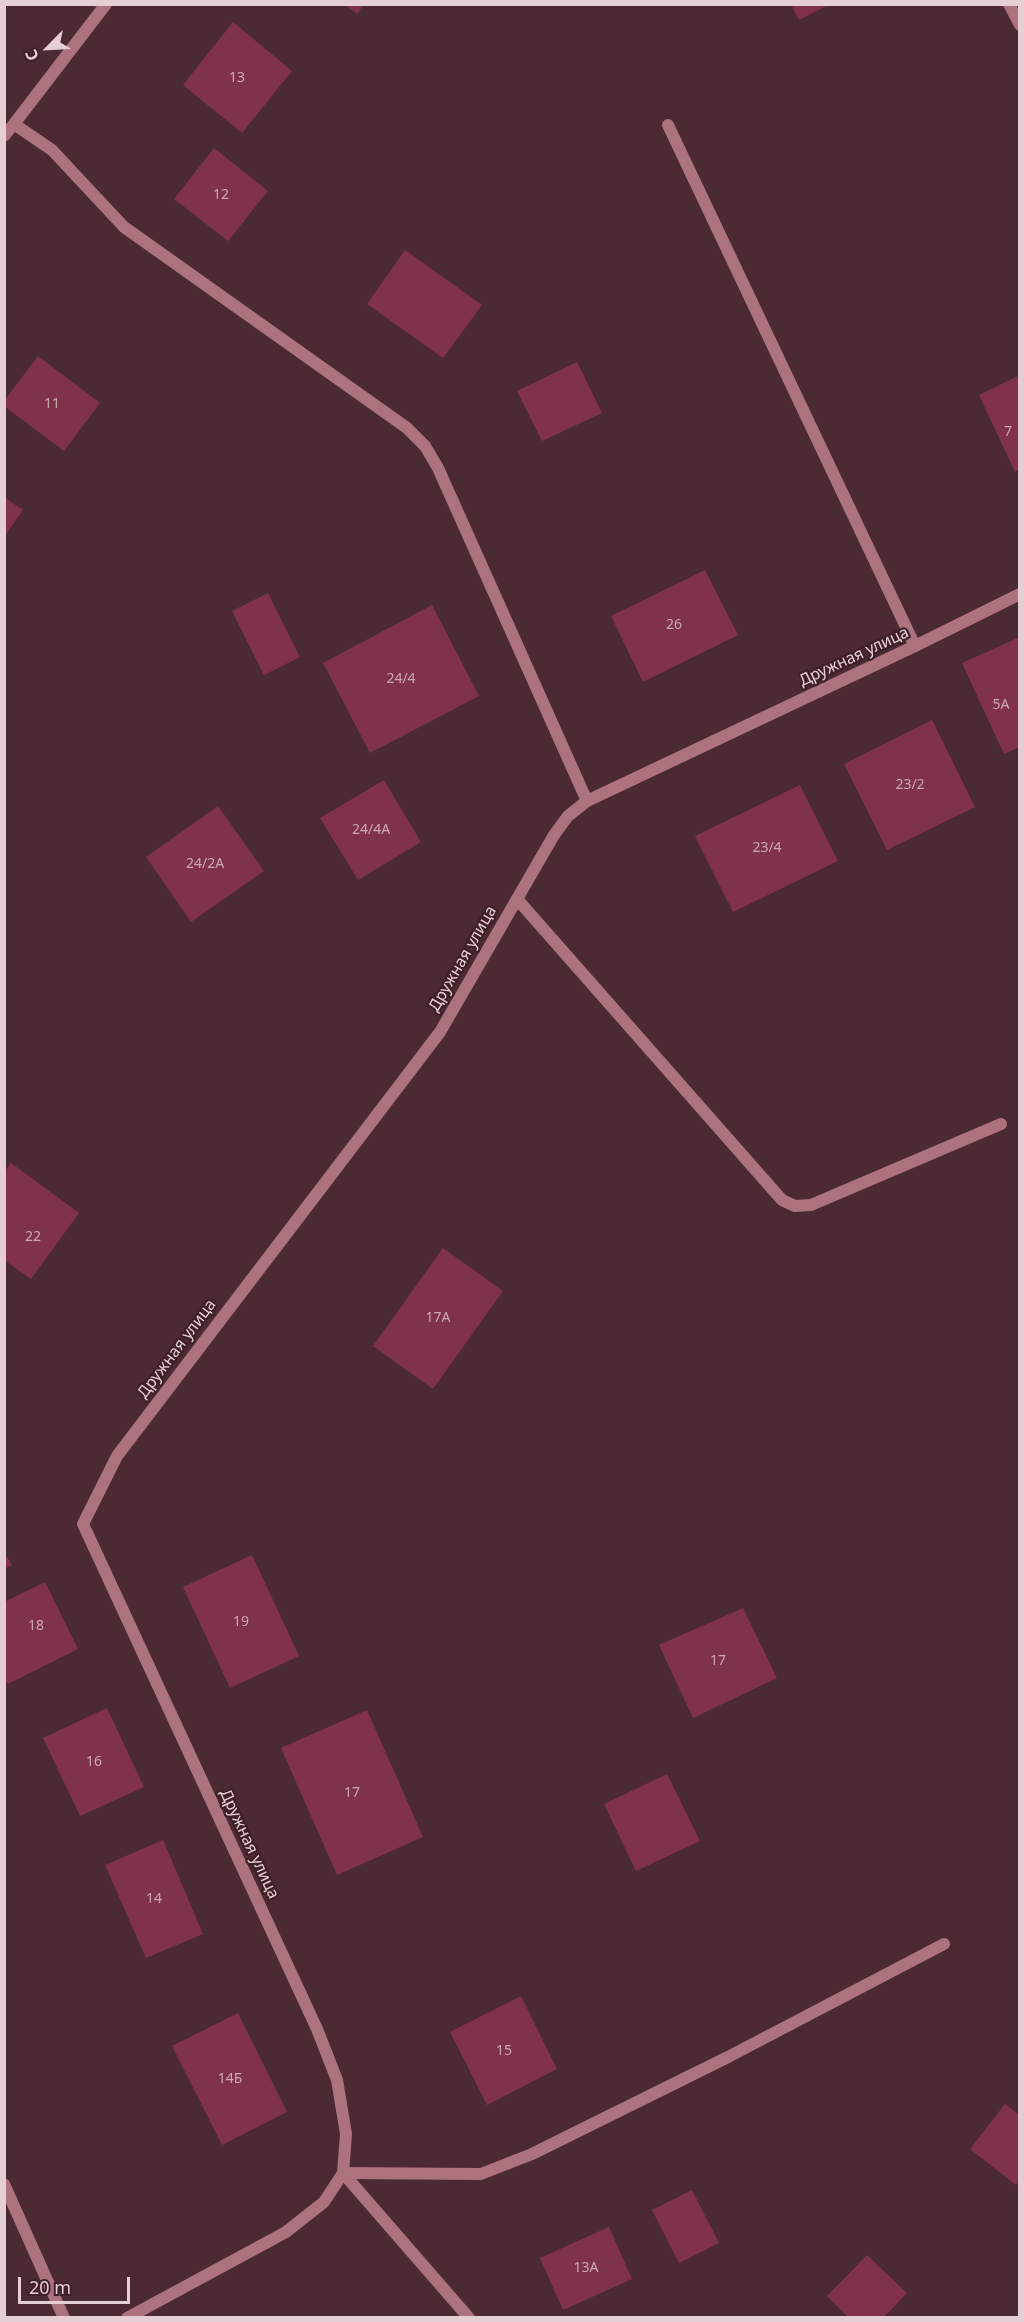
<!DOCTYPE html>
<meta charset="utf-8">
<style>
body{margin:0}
#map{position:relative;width:1024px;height:2322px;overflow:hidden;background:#4b2a32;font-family:"Noto Sans",sans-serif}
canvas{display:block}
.frame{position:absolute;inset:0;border:6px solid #e5cfd3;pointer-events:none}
.north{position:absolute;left:18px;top:18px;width:60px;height:60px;-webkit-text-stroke:4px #402028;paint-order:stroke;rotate:246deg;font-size:16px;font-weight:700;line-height:24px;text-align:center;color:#e5cfd3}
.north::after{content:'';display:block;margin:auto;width:21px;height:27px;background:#e5cfd3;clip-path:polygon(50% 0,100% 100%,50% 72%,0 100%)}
.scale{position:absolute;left:18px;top:2277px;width:112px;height:27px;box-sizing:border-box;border:3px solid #e5cfd3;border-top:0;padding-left:8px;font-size:18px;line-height:21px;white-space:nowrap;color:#e5cfd3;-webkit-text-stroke:4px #402028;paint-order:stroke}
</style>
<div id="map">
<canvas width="1024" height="2322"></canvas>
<div class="frame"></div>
<div class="north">С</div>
<div class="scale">20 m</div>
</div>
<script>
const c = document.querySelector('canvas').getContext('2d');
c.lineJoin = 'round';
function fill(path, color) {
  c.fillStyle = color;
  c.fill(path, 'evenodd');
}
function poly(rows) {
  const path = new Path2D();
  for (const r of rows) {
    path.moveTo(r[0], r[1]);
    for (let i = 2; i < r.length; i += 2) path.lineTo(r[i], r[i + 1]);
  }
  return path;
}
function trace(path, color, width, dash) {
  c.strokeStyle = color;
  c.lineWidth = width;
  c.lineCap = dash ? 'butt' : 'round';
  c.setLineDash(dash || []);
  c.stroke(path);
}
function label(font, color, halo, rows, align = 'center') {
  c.font = font + ' "Noto Sans",sans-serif';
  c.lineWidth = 4.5;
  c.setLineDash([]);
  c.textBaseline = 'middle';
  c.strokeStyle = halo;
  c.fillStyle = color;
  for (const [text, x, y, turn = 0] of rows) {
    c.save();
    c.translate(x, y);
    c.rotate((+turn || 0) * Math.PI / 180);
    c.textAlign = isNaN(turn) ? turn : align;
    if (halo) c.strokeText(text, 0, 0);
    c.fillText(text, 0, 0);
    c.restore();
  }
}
fill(poly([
 [344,4,364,4,357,14],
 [791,4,830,4,799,20],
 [233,22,292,71,242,133,183,85],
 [214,148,268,191,228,241,174,199],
 [405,250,482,305,443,358,367,304],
 [38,356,100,403,64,451,4,406,4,401],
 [577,362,602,413,542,441,517,391],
 [1020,375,1020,469,1015,472,979,395],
 [4,497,23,510,4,537],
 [705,570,738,635,643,682,611,616],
 [268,593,300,657,264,675,232,611],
 [432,605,479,696,370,753,323,663],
 [1020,637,1020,747,1004,754,962,663],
 [932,720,975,807,887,850,844,764],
 [384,780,421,842,358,880,320,818],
 [800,785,838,861,733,912,695,836],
 [218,806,264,871,191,922,146,857],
 [11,1163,79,1213,31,1279,4,1260,4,1172],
 [443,1248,503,1291,433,1389,373,1346],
 [4,1552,12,1565,4,1569],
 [252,1555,299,1656,230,1688,183,1587],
 [45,1582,78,1649,8,1684,4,1678,4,1602],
 [743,1608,777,1678,693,1718,659,1645],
 [107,1708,144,1787,80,1816,43,1738],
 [367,1710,423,1837,337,1875,281,1748],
 [667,1774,700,1841,636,1871,604,1804],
 [163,1840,203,1934,146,1958,105,1865],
 [521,1996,557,2069,487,2105,450,2032],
 [238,2013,287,2112,222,2145,172,2046],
 [1005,2104,1020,2115,1020,2180,1016,2185,970,2149],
 [692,2190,719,2243,679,2263,652,2210],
 [609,2227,632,2279,563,2310,540,2258],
 [867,2255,907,2293,883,2318,849,2318,827,2296]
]), '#803348');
trace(poly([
 [668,125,915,646],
 [517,899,782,1200,795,1206,811,1205,1001,1124],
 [343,2173,481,2174,532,2154,728,2057,944,1944],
 [4,2184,64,2318]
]), '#ac727e', 12);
trace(poly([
 [106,4,14,124,52,150,124,227,407,428,425,446,438,468,587,801],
 [1009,4,1020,25],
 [4,136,14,124],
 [343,2173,469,2318],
 [127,2318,286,2232,324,2202,343,2173,346,2134,337,2080,317,2029,83,1524,117,1456,440,1032,554,835,568,816,587,801,915,646,1020,594]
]), '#ac727e', 12);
label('14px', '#cca8b0', null, [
 ["13",237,78],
 ["12",221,195],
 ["11",52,404],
 ["7",1008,432],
 ["26",674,625],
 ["24/4",401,679],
 ["5А",1001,705],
 ["23/2",910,785],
 ["24/4А",371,830],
 ["23/4",767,848],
 ["24/2А",205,864],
 ["22",33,1237],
 ["17А",438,1318],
 ["19",241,1622],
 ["18",36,1626],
 ["17",718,1661],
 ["16",94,1762],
 ["17",352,1793],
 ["14",154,1899],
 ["15",504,2051],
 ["14Б",230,2079],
 ["13А",586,2268]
]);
label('16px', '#e5cfd3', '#402028', [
 ["Дружная улица",854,657,-25],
 ["Дружная улица",463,959,-60],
 ["Дружная улица",177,1349,-53],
 ["Дружная улица",249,1844,65]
]);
</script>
